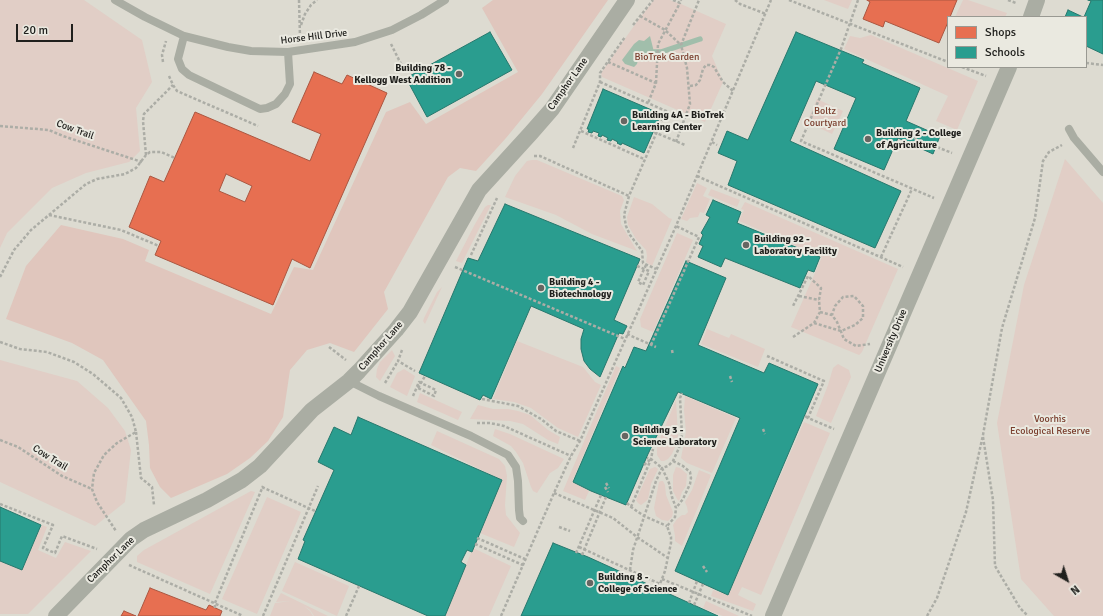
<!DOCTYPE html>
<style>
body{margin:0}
#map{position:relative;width:1103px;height:616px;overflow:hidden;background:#e8e7e2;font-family:Signika,sans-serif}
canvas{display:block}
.legend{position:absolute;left:947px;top:16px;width:140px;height:52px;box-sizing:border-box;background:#eae9e0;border:1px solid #999992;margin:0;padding:5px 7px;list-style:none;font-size:12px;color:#20201d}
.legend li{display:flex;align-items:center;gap:8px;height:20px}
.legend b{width:20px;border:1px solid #999992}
.north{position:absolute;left:1047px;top:560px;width:40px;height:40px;-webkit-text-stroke:3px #eae9e0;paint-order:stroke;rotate:141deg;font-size:11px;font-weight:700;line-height:16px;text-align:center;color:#20201d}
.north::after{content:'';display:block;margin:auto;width:14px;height:18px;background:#20201d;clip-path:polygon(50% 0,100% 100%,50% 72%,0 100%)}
.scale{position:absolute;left:16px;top:24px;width:57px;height:18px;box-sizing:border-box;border:2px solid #20201d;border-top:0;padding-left:5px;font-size:12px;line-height:14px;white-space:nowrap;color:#20201d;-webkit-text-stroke:3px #eae9e0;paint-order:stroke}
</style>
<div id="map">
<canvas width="1103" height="616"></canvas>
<ul class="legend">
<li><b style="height:11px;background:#e76f51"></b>Shops</li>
<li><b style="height:11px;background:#2a9d8f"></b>Schools</li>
</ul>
<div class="north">N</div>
<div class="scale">20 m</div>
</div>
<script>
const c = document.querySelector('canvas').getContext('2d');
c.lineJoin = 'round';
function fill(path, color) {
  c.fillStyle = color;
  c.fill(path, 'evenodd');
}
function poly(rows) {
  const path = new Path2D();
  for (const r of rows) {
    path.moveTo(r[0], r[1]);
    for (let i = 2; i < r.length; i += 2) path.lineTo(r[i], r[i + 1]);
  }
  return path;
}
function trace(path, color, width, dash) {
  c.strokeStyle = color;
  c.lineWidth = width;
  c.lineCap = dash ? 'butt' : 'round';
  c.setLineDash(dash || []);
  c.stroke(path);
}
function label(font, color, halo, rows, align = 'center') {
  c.font = font + ' Signika,sans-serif';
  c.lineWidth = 4;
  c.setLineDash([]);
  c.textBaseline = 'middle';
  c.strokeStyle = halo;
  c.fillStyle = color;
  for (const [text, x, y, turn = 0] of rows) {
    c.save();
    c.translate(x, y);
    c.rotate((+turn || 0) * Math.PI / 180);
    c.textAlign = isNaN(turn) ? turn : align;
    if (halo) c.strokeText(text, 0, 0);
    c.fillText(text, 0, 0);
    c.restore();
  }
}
fill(poly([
 [0,0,1103,0,1103,616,0,616],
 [948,17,1086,17,1086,67,948,67]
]), '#dddbd1');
fill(poly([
 [0,0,84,0,142,40,152,82,136,108,140,151,129,162,86,173,52,188,7,233,0,248],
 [654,0,670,0,680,4,681,4,726,24,712,56,723,82,705,122,602,77,601,73,636,23],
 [824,0,852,0,848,9],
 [963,0,968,0,1007,13,1005,17,955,17],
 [871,35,978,81,957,130,936,121,948,96,844,49,850,36,860,38],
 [817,99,843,111,832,134,807,122],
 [1065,159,1103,203,1103,616,1054,616,1021,579,997,423,1024,285],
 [532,160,537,160,622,196,624,200,620,211,621,224,637,251,592,234,556,215,505,197,515,176,527,161],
 [697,183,707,188,703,196,710,199,704,213,700,212,698,217,690,218,687,221,681,219],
 [711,189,740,200,737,207,708,195],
 [634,197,652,204,669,218,672,219,652,266,646,262,647,256,646,250,636,239,628,225,627,217],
 [745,202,898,269,862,352,859,355,791,327,822,257,739,221,744,210,741,209],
 [488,205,491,205,462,263,456,261,475,224,485,207],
 [677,233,693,240,653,332,641,327,640,319],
 [442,287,425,324,423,321,424,318,437,292],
 [707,329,729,338,731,334,765,349,758,367,701,344],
 [517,341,583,367,595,382,601,385,578,437,558,428,531,408,514,402,493,399],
 [392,350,395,356,380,381,376,377,377,369,380,362],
 [0,360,77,381,108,408,125,431,131,450,125,502,95,526,0,482],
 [838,364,849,370,851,377,831,423,816,416,828,385,833,368],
 [616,366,620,368,572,482,589,491,585,500,563,491],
 [404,369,415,376,407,396,390,387,397,373],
 [420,393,462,412,458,420,417,402],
 [685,396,736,418,712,473,687,463,681,458,686,432,684,410],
 [676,400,678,436,676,445,672,454,668,459,664,461,661,461,657,455,657,446],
 [478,405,493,409,508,409,518,411,530,415,548,430,560,437,558,444,548,440,523,424,510,421,470,419],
 [804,422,830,433,761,595,742,587,738,595,756,604,753,611,711,596,713,590,728,595],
 [495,429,510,434,564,459,558,468,550,473,537,493,533,491,531,487,523,463,516,452,511,446,493,436],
 [437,431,499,459,505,466,507,476,505,505,506,515,520,533,514,547,480,533,502,480,431,445],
 [655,467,658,469,651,484,648,499,645,502,641,505,638,503,636,500,650,469],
 [676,467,680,468,687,474,686,486,682,492,679,501,677,499,673,491,673,475],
 [699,470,711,475,682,546,675,541,675,536,673,525,677,519,682,515,685,515,688,512,687,507,685,502,692,490],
 [661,481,663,481,665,485,666,495,673,512,672,517,668,521,662,520,656,516,654,508,659,482],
 [251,491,255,492,210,594,137,562,137,556,144,550],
 [267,497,301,512,257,614,222,599],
 [42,525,47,527,38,550,56,558,65,542,91,551,28,614,0,614,0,560,22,569],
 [473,548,511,566,489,616,445,616],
 [295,562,349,586,337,616,282,591],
 [281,593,328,616,314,616,310,610,304,606,291,601,276,602],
 [291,601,304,606,310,611,313,616,270,616,275,603],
 [706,601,739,616,723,616,703,608]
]), '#e1cec6');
fill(poly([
 [493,0,608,0,542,94,506,138,476,171,460,168,448,177,384,292,388,309,354,352,330,343,307,350,290,370,283,417,268,441,250,458,227,474,171,498,160,487,150,468,149,445,146,421,103,360,72,343,6,319,26,266,61,225,123,239,149,250,145,261,271,314,294,267,313,270,386,112,410,102,426,124,518,72,482,8]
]), '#e0c6bd');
fill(poly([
 [650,36,654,52,649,55,640,57,638,60,637,64,634,67,625,64,622,60,634,44,639,40,644,41]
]), '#a1beab');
const shops = poly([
 [867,0,957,0,950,17,948,17,948,22,939,43,885,21,883,27,863,19,870,2,867,0],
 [314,72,342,84,347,75,387,93,310,268,292,259,273,305,155,255,161,241,129,227,150,176,164,182,195,112,310,161,321,134,292,122,314,72],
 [226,174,252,186,245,202,219,191,226,174],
 [150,588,206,610,209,605,222,611,220,616,138,616,150,588],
 [124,611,136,616,121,616,124,611]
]);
fill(shops, '#e76f51');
trace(shops, '#ab5741', 1);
const schools = poly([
 [1088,0,1103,0,1103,54,1086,46,1086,17,1084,17,1091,1,1088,0],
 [1068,10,1083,17,1065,17,1068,10],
 [490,32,512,70,427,117,406,78,490,32],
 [796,32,864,60,862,63,920,88,906,121,940,136,933,154,898,138,884,170,834,149,856,98,816,81,790,141,901,191,875,248,728,185,737,161,718,153,727,131,748,140,796,32],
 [603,89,661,114,644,153,622,143,621,145,617,143,618,142,612,139,611,141,607,140,608,138,602,135,601,137,598,136,599,133,593,131,592,133,588,132,589,129,587,129,603,89],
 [713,200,741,212,737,223,820,257,814,272,808,270,800,288,725,258,721,267,698,257,703,246,699,244,703,235,701,233,710,217,706,215,713,200],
 [505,204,640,259,614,320,627,326,623,334,619,333,600,377,590,369,584,361,581,349,581,339,584,329,531,306,491,399,483,395,480,400,419,373,468,258,478,261,505,204],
 [686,261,726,278,698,345,764,373,769,363,818,384,728,595,675,571,740,418,678,392,648,454,626,505,591,491,573,482,623,366,625,368,634,347,646,351,686,261],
 [358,417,502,480,472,552,467,550,461,562,466,565,445,616,428,616,298,559,305,541,303,540,334,470,318,462,334,427,351,435,358,417],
 [0,507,41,525,22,570,0,561,0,507],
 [553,543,588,557,718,616,521,616,553,543]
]);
fill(schools, '#2a9d8f');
trace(schools, '#27786d', 1);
trace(poly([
 [654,52,661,52,700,39]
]), '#a1beab', 5.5);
trace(poly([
 [299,0,300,37],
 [673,0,680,3,681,0],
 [735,0,740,4,766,14],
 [789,0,948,62],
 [858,0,841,49,801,141,934,198],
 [1008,0,1016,3],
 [640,16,665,30,681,45],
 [301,25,305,14,311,5,317,0],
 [633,25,653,0],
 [391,44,405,72],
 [163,62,162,55,166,41],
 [608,62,656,83,648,103],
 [1086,63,1103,65],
 [962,67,986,76],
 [169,76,173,85,177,91,258,126],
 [600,82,666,111,629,196,624,215,626,226,630,235,642,251,643,263,656,269],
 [656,83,658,44,680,3],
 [690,86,696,85,700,80,703,69,706,65,710,65,714,67,723,82,733,91],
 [0,126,49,130,63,136,142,162],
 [581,131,644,159],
 [914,138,952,153],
 [676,142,690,104,687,68,681,45,699,0],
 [712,142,717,145],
 [573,148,600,82,600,73,625,37],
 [146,155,143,121,144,114,173,85],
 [534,156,540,156,629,196],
 [697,176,903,267],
 [49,215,121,230,159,246],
 [471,255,497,198],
 [881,257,912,189],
 [646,265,638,282,643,285,649,271],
 [455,267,625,339],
 [0,277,14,250,31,230,86,184,97,179,125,174,136,168,146,155,150,152,161,152,175,158],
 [799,296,819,300],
 [820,312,832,315,837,322,844,339,856,346,870,344],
 [814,323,841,331,855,325,863,318,863,306,854,296,843,297,835,306,832,315],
 [627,334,656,347],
 [793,337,814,323,820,312,819,300,821,288,808,276,793,306],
 [0,342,20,349,47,352,74,362,93,374,121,398,132,417,136,432,117,443,104,455,94,473,92,489,97,502,116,531],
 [651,345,699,237,676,226],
 [329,347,346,360],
 [402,350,398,361,415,371],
 [672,350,673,355],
 [767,356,824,381,808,418,834,429],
 [730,376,732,382],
 [385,383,398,361],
 [413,396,419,382,436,390,434,396,418,388],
 [482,399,518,406,541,419,556,431,580,441],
 [805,416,808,418],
 [477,423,490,423,504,426,571,456],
 [763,429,765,434],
 [136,432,141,478,152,487,154,505],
 [983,437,993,500,995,566,1020,608,1028,616],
 [0,440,18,447,62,476,92,489],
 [673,461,683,466,690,472,691,478,690,484,683,499,676,508],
 [644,465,651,459],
 [606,483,609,488],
 [262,487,315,511],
 [605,487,608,492],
 [554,493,613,518,637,537,668,558],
 [627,503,631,507,644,516,667,526],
 [0,504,53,525,43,548,55,553,62,536,97,549],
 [631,507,651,459,653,449],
 [559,527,570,531],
 [477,538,525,559],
 [475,544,523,565],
 [579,547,660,584,665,571,671,543,671,537,667,526,675,517,676,508,672,497,669,483,662,468,651,459,647,458],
 [576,553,601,495],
 [129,565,243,616],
 [703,566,707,572],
 [630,570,633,550,656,481,662,468,668,466,673,461,679,448,682,435,680,398,682,393],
 [662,579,752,616],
 [689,603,697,581],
 [215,608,215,603,263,486],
 [263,616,318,486],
 [346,616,359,586],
 [501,616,554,493,571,456,580,441,676,226,771,0],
 [927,616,937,598,966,512,983,435,1002,328,1035,218,1043,161,1049,152,1062,145]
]), '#acada6', 2.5, [3, 2]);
trace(poly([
 [115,0,145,17,184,36,228,47,251,51,288,52,355,42,392,30,421,15,445,0],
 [184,36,178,59,182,69,189,75,260,109,267,108,276,104,285,94,290,84,288,52],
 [1069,129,1074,138,1103,172],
 [349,381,379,396,471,436,508,455,516,467,518,481,519,510,520,518,523,521]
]), '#aaada3', 8);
trace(poly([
 [1031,17,1037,0],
 [56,616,131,539,144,530,207,500,242,480,260,466,312,410,349,381,359,371,396,330,410,312,479,190,531,133,552,109,627,0],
 [773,616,1009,67]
]), '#aaada3', 16);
trace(poly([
 [654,132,685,145],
 [637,266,649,271],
 [418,388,425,376],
 [582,555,606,497],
 [694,605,703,584]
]), '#acada6', 2.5, [3, 2]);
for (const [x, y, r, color] of [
 [459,74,4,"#666662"],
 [624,121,4,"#666662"],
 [868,139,4,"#666662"],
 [746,245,4,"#666662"],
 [541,288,4,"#666662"],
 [625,436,4,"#666662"],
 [590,583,4,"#666662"]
]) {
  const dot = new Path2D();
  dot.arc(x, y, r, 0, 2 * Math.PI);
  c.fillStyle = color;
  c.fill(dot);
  trace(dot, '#eae9e0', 1.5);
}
label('10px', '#20201d', '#eae9e0', [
 ["Horse Hill Drive",314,37,-7],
 ["Camphor Lane",568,84,-55],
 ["Cow Trail",75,130,20],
 ["University Drive",891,341,-67],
 ["Camphor Lane",381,346,-49],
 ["Cow Trail",50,458,32],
 ["Camphor Lane",111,560,-44]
]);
label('10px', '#7a3e2d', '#eae9e0', [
 ["BioTrek Garden",667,57],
 ["Boltz",825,111],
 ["Courtyard",825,123],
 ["Voorhis",1050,419],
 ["Ecological Reserve",1050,431]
]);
label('bold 10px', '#20201d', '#eae9e0', [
 ["Building 78 -",451,68,"right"],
 ["Kellogg West Addition",451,80,"right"],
 ["Building 4A - BioTrek",632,115],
 ["Learning Center",632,127],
 ["Building 2 - College",876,133],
 ["of Agriculture",876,145],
 ["Building 92 -",754,239],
 ["Laboratory Facility",754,251],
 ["Building 4 -",549,282],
 ["Biotechnology",549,294],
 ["Building 3 -",633,430],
 ["Science Laboratory",633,442],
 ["Building 8 -",598,577],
 ["College of Science",598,589]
], 'left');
</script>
